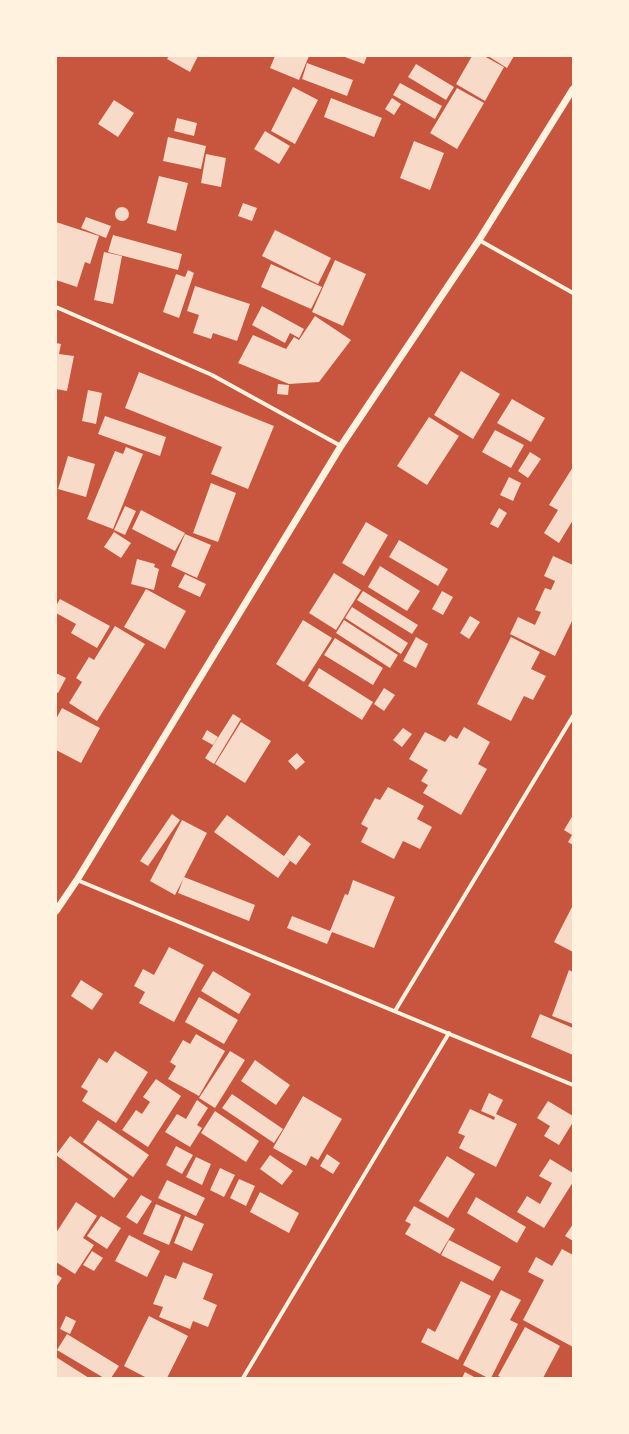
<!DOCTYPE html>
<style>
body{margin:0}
#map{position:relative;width:629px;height:1434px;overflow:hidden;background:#c8553d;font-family:Lato,sans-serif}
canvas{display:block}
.frame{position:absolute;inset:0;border:57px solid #fff3e0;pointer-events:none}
</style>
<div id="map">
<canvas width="629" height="1434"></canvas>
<div class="frame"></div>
</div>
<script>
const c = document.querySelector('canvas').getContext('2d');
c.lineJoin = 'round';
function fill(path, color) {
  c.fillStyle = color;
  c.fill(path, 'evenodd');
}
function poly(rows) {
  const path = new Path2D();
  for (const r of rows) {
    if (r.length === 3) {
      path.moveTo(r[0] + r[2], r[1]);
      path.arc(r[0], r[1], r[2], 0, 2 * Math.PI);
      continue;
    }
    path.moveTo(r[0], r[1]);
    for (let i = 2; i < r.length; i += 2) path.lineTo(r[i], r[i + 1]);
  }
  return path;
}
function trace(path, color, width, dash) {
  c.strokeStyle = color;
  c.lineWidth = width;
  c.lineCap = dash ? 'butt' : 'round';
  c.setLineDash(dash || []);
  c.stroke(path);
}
fill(poly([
 [169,56,198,56,190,72,167,59],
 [275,56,309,56,299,80,270,68],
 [342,56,367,56,364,64],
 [472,56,484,56,504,67,485,101,456,84],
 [488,56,514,56,507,68],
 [307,63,353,80,347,96,302,79],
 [416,64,454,87,446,100,408,77],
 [400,83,442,106,435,119,393,95],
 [293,87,318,100,295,144,271,131],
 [457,88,484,103,457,149,430,133],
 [331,98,382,118,374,137,324,117],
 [392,98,401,104,394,115,385,109],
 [114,100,134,113,118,137,98,124],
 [177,118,197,123,194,136,174,131],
 [265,131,290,146,279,164,254,149],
 [168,137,206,146,201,169,163,161],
 [414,141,444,153,430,190,400,178],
 [206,154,226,158,221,187,201,183],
 [159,176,188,183,176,231,147,223],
 [243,203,257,208,252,221,238,216],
 [122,214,7],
 [86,217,111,226,106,238,81,228],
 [56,222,99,236,90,264,85,262,77,287,56,280],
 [275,230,331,258,318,284,262,256],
 [113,235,182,254,178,270,108,252],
 [104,252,122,256,113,304,94,300],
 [335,260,366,274,343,326,312,312],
 [271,264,322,287,311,309,261,287],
 [188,270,194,273,179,318,163,312,176,274,185,277],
 [195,286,250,304,237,341,213,333,211,339,193,333,199,315,187,311],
 [262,306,304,329,299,338,290,333,285,343,252,325],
 [315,316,351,340,319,382,289,384,238,363,253,335,286,349,294,337,299,340],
 [56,343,61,344,59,354,74,356,67,391,56,389],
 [461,371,500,394,473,439,434,415],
 [139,372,274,426,248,489,211,474,222,447,125,408],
 [278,384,289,385,288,395,277,394],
 [88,390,102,393,96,424,82,421],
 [512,399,545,418,531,442,497,423],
 [105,416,166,437,160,456,98,434],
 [429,417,459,436,427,485,397,466],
 [495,430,524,445,511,468,482,452],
 [126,447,143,454,113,529,87,519,115,451,123,454],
 [530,452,541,459,528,478,518,471],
 [68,456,95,464,86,497,58,489],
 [573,467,573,520,559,543,544,533,558,510,549,505],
 [509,477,521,483,513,501,500,495],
 [211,483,236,493,218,542,193,533],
 [125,506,136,511,125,535,114,530],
 [499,508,507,513,498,528,490,524],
 [141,510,185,533,175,551,132,529],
 [366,522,388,535,364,576,342,563],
 [114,532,131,543,121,558,104,547],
 [185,534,211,545,197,578,171,566],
 [399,540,448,569,438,586,389,557],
 [553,556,573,565,573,619,555,656,510,634,518,617,535,625,541,612,535,610,545,588,551,590,555,581,544,576],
 [137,559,155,564,154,567,159,569,154,590,131,584],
 [380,566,420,591,407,611,368,587],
 [334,573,361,590,336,630,309,613],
 [185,574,206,584,200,597,178,587],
 [146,589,186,611,165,649,124,627],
 [363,591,418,625,412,634,357,600],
 [442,591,453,597,443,615,432,609],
 [60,599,110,626,97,648,71,633,76,624,56,613,56,606],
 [352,607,408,643,401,654,345,618],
 [470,616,480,622,469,639,460,633],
 [303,620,332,638,304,682,276,664],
 [344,620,398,655,390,668,336,633],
 [115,626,145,644,97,721,69,703,82,682,76,678,89,657,94,660],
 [416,637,428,644,416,668,403,661],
 [511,637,540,652,531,669,546,676,533,700,524,696,511,721,477,704],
 [335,638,383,668,373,685,324,655],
 [319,668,373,702,362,720,308,686],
 [56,673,66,678,58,693,56,692],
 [384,688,395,695,384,711,374,704],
 [62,708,100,728,81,763,56,750,56,719],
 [233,714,241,719,214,764,205,758],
 [241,722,271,741,245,783,215,764],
 [464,727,490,742,478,764,487,769,461,815,423,793,428,785,421,781,428,770,409,759,425,732,445,742,450,735,457,739],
 [403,728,412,734,402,747,393,740],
 [207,730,218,737,213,745,202,739],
 [297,753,305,762,296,770,288,761],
 [388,787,424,806,417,819,432,827,420,849,403,841,394,859,361,842,368,828,361,824,375,798,380,800],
 [172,814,180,820,148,866,140,861],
 [227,815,284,856,299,835,311,844,296,865,285,857,290,861,278,878,214,832],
 [573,815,573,845,568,842,572,835,564,830],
 [182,820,207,833,175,895,150,881],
 [184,877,255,905,249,921,178,893],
 [353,880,395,897,374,948,332,932,327,944,287,928,292,916,330,931,345,894,348,895],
 [573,905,573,952,554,942],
 [169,947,204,965,174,1022,139,1003,145,992,134,986,143,969,154,975],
 [569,970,573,972,573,1024,552,1016],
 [213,971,251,994,239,1014,201,991],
 [81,980,103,994,92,1010,71,996],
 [199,997,238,1020,224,1044,185,1022],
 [540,1014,573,1028,573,1055,531,1037],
 [196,1034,225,1051,199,1096,168,1079,176,1066,170,1062,183,1040,190,1044],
 [115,1051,148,1072,116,1123,82,1101,88,1091,81,1087,99,1058,107,1063],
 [230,1051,245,1060,215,1108,199,1098],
 [255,1060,290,1085,276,1105,241,1081],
 [156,1079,181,1096,148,1147,122,1130,136,1110,142,1114,150,1102,143,1097],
 [489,1093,503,1100,496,1114,517,1124,496,1167,459,1148,465,1136,458,1133,470,1109,494,1120,495,1117,481,1111],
 [232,1094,283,1129,274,1143,222,1108],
 [303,1096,342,1119,318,1160,311,1156,306,1166,273,1148],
 [197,1100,208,1108,197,1125,202,1128,190,1147,165,1132,177,1114,186,1119],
 [548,1101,573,1116,573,1122,559,1145,544,1136,550,1126,537,1118],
 [215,1111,259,1141,246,1162,201,1133],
 [98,1120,149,1155,133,1177,83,1142],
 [70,1136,128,1179,114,1198,56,1155],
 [176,1146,193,1155,182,1174,166,1165],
 [327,1154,340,1163,333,1174,320,1166],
 [270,1155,293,1171,282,1185,260,1169],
 [447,1156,475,1174,448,1218,419,1201],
 [196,1157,211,1164,202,1185,186,1177],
 [550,1159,573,1173,573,1182,544,1228,517,1212,527,1196,540,1204,552,1183,539,1176],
 [220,1168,235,1175,224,1197,210,1190],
 [239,1179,255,1186,246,1206,230,1198],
 [167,1180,205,1198,196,1216,158,1198],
 [260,1192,299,1213,289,1233,250,1212],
 [141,1195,152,1201,137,1224,126,1217],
 [476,1197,526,1227,517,1243,467,1213],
 [76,1202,97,1216,83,1238,94,1245,75,1274,56,1262,56,1233],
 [156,1204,181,1215,169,1245,143,1234],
 [414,1206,455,1229,440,1254,405,1234,411,1224,405,1221],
 [101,1216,121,1228,107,1249,87,1236],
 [185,1216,204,1224,192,1251,174,1243],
 [573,1224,573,1241,565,1236],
 [129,1235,160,1251,147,1277,115,1261],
 [449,1240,501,1267,493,1281,441,1255],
 [562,1249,573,1255,573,1347,523,1320,544,1280,528,1272,536,1257,552,1266],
 [92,1251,103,1258,94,1271,83,1265],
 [183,1262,213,1274,203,1299,217,1305,208,1327,193,1321,190,1329,159,1317,163,1307,153,1304,165,1275,176,1279],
 [56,1274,62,1278,56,1287],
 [461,1281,491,1296,458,1360,421,1342,428,1328,435,1332],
 [501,1290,521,1300,510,1320,518,1324,491,1378,488,1378,463,1365],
 [66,1316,76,1321,70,1334,60,1329],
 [149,1316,188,1336,167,1378,147,1378,124,1366],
 [525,1327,560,1346,543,1378,503,1378,498,1376],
 [67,1334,119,1366,111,1378,104,1378,57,1350],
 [56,1357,89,1378,59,1378,56,1376],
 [465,1372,476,1378,462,1378]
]), '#f7dbc8');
trace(poly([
 [479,240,573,293],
 [56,307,212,375,341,446],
 [77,880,573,1085],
 [395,1011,573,716],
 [243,1378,449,1033]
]), '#fff3e0', 4);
trace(poly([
 [56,911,77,880,341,446,479,240,573,89]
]), '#fff3e0', 7);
</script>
